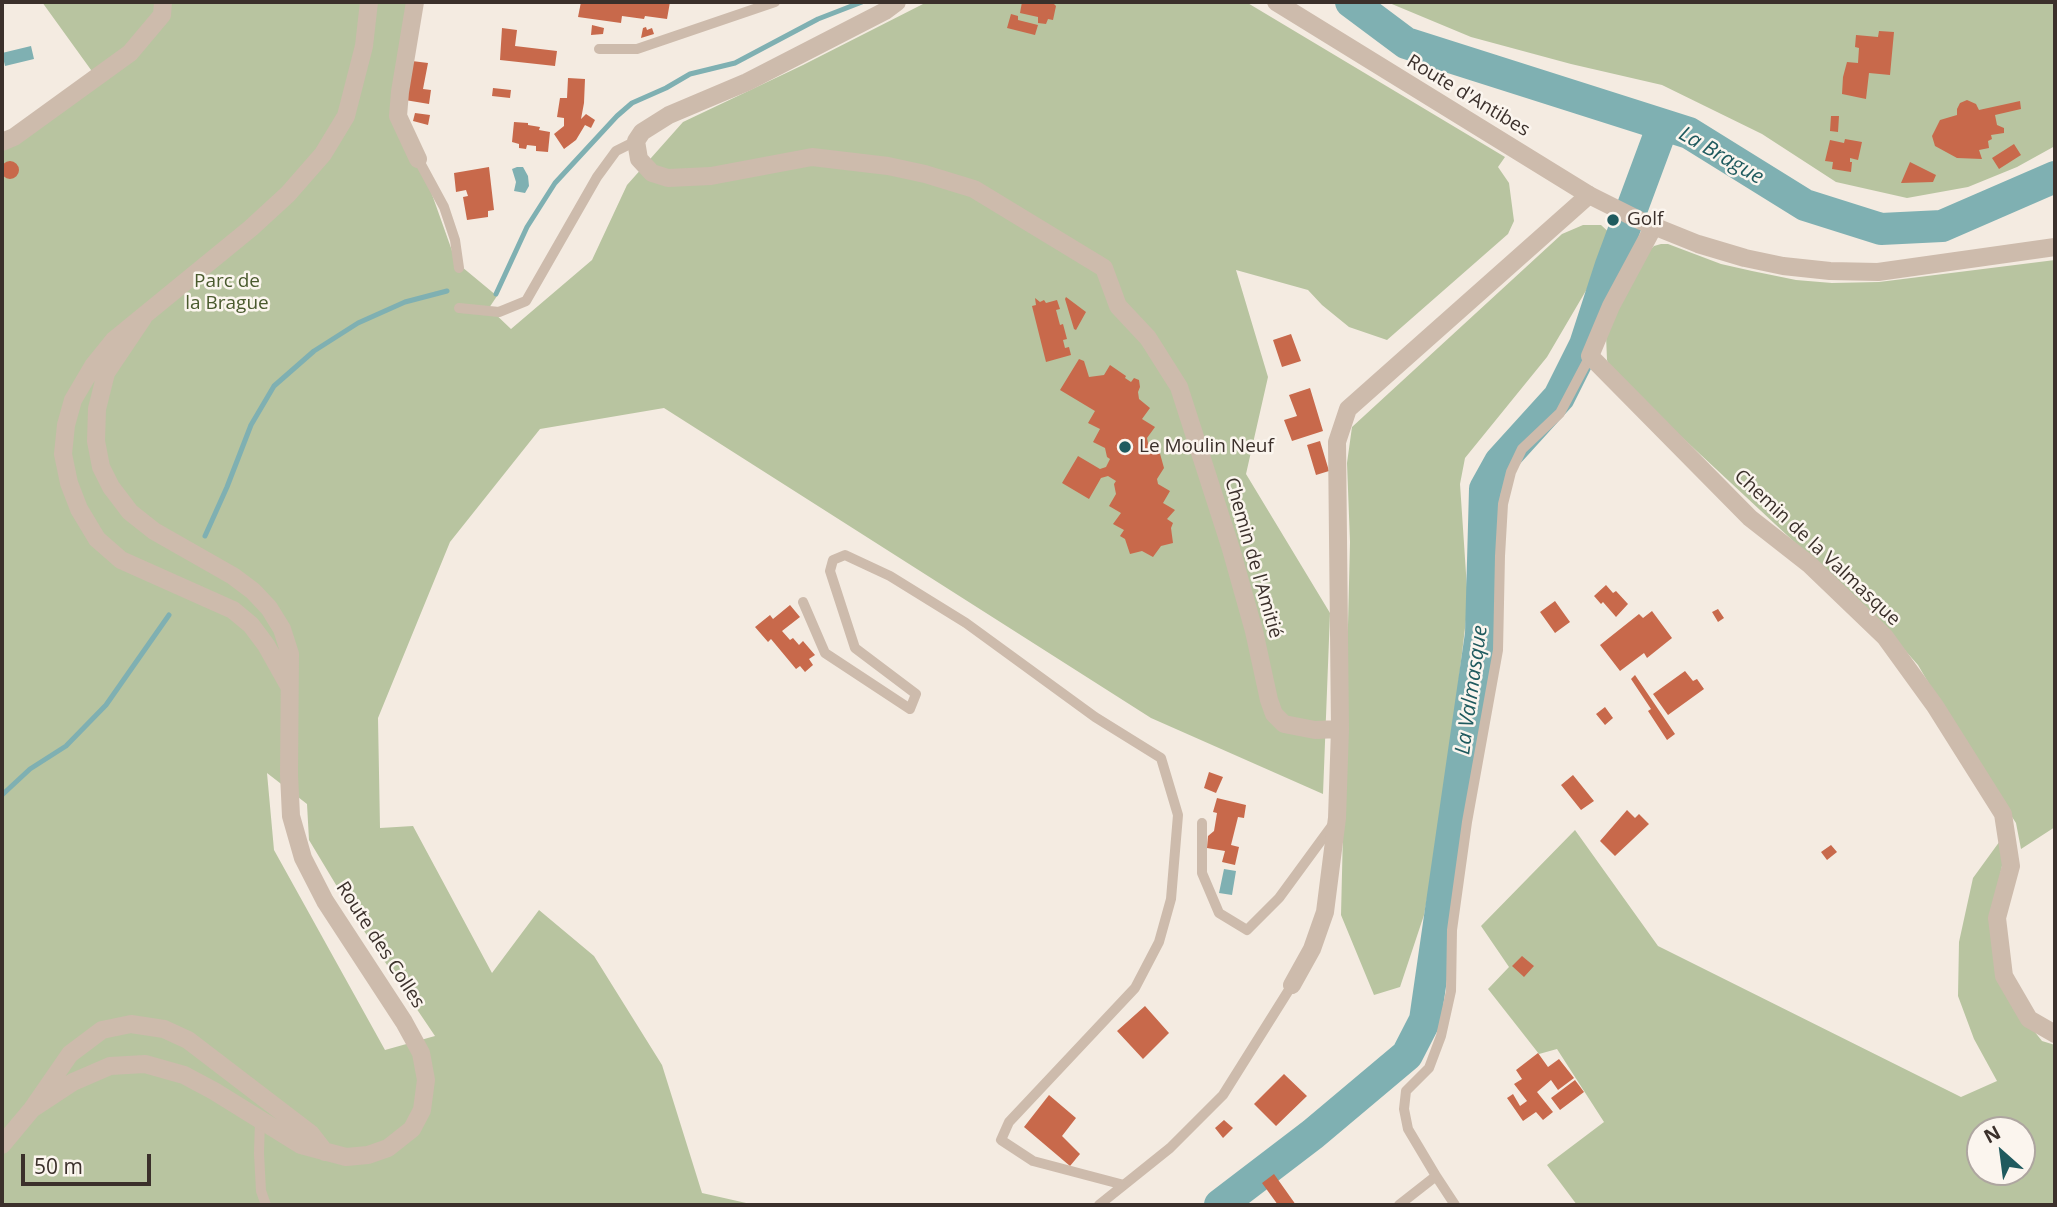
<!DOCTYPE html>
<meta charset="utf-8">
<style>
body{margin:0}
#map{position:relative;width:2057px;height:1207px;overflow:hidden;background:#f4ebe1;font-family:"Open Sans",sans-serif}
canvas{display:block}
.frame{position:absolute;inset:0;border:4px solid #3b302b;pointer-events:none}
.north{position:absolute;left:1966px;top:1116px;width:70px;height:70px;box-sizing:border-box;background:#fbf5ee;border:2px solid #aea6a0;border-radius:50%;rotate:332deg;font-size:19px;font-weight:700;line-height:28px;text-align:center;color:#3b302b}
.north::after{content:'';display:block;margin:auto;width:24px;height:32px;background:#1f5a5e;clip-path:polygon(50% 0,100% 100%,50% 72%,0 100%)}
.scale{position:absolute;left:21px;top:1154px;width:130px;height:32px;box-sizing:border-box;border:4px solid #3b302b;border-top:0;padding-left:9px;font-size:21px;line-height:24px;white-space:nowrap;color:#3b302b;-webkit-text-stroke:5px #fbf5ee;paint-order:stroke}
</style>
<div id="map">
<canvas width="2057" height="1207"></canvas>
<div class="frame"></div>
<div class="north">N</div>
<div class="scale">50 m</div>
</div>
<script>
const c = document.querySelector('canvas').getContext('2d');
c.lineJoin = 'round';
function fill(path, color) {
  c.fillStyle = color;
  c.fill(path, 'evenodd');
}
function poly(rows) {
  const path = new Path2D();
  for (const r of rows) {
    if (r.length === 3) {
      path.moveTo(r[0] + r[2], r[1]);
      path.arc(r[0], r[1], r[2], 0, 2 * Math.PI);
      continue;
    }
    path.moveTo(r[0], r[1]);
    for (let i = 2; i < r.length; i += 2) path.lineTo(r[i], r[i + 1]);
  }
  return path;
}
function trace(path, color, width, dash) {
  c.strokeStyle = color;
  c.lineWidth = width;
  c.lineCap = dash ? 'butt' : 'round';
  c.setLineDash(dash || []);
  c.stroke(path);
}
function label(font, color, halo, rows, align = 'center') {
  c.font = font + ' "Open Sans",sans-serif';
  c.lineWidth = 5;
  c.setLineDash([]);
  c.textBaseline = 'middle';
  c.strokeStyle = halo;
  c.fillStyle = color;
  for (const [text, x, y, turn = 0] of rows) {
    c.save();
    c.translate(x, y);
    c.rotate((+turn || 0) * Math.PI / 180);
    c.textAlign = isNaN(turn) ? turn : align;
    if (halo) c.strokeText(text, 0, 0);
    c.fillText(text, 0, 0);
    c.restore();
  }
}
fill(poly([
 [42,2,416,2,402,110,456,262,497,296,489,308,511,329,592,260,627,185,683,122,803,65,923,4,924,2,1246,2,1505,157,1498,167,1509,183,1514,221,1508,234,1387,340,1349,327,1322,305,1308,290,1236,270,1268,377,1246,474,1330,613,1323,794,1151,718,664,408,540,429,450,542,378,718,380,828,413,826,492,973,539,910,594,956,662,1065,702,1193,755,1205,2,1205,2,151,99,81],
 [267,773,307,804,309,840,362,928,435,1036,385,1050,274,850],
 [1387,2,2055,2,2055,146,2017,167,1968,187,1907,198,1836,182,1762,134,1662,85,1571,64,1471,37],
 [1583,225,1601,225,1613,236,1611,248,1547,357,1465,458,1460,484,1468,603,1443,812,1424,915,1400,987,1374,995,1341,915,1350,542,1347,463,1352,427,1562,234],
 [1661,244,1668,244,1721,264,1752,271,1796,280,1832,283,1879,282,2055,260,2055,827,2021,849,2016,823,1969,752,1918,665,1879,621,1612,372,1607,360,1606,335,1634,271,1649,251,1654,246],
 [1575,830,1658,946,1961,1097,1997,1081,1974,1039,1958,996,1959,942,1973,878,2005,834,2002,866,1992,912,2015,1007,2042,1041,2055,1045,2055,1205,1577,1205,1547,1165,1604,1122,1557,1049,1539,1054,1488,989,1509,967,1481,926],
 [1980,1130,2022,1130,2022,1172,1980,1172]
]), '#b8c4a0');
fill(poly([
 [31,46,34,59,5,66,2,53],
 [517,167,523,167,528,176,529,186,525,193,514,191,516,182,512,169],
 [1224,869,1236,871,1232,895,1219,893]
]), '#7fb0b2');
trace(poly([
 [496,294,527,227,555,183,617,116,632,103,666,88,690,74,735,63,818,19,862,2],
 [205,536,227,487,251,425,274,386,314,351,358,323,405,302,447,291],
 [2,795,30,769,66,746,106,705,169,615]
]), '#7fb0b2', 5);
trace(poly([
 [1351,2,1406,43,1689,133,1805,205,1881,229,1942,226,2055,177],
 [1220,1205,1313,1134,1407,1055,1425,1020,1481,634,1485,489,1500,462,1559,397,1585,345,1611,265,1663,125]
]), '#7fb0b2', 32);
fill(poly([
 [581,2,670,2,667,19,645,16,644,19,622,16,621,23,578,17],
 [1022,2,1052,2,1056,6,1053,20,1048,19,1046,24,1038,23,1038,17,1020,13],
 [1011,14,1018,16,1018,20,1038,25,1035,35,1007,28],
 [592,25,604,28,603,34,591,35],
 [646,27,647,30,652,28,654,34,641,38,643,28],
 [502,28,517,30,515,46,557,51,555,66,500,60],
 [1879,31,1894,32,1890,75,1869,73,1866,99,1842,94,1843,77,1847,62,1858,63,1859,48,1855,47,1856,35,1878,37],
 [412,61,428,63,423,89,431,90,429,104,405,100],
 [568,78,585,79,584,103,581,119,586,114,595,120,591,128,585,125,576,140,564,149,554,134,564,126,564,118,557,117,560,98,567,98],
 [493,88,511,90,510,98,492,96],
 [1967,100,1976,104,1979,110,2020,101,2021,109,1995,115,1997,125,2004,128,2004,133,1991,135,1992,139,1988,141,1989,148,1979,150,1982,159,1957,158,1935,146,1932,136,1940,120,1957,115,1957,109,1960,103],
 [415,113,430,115,428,125,413,121],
 [1831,116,1839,116,1838,132,1830,131],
 [514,122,528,123,528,125,540,127,539,130,550,132,548,152,536,151,536,146,527,145,526,149,519,148,519,144,512,142],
 [1845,139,1862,142,1858,160,1850,158,1850,162,1852,162,1851,172,1832,169,1833,162,1825,161,1830,140,1844,143],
 [2014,144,2021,155,1999,169,1992,158],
 [10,170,9],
 [1910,162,1936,175,1933,182,1901,183],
 [489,167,494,210,488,211,488,217,467,220,463,197,468,196,466,190,456,192,454,173],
 [1066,297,1086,312,1076,330,1074,329,1065,299],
 [1035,298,1040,302,1044,300,1046,303,1057,300,1060,309,1056,310,1060,325,1063,324,1067,339,1063,340,1065,348,1069,347,1071,355,1046,362,1032,306,1036,305],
 [1291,334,1301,361,1282,367,1273,340],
 [1079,359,1084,361,1089,377,1104,375,1110,365,1126,376,1125,378,1131,382,1134,378,1139,380,1140,387,1138,392,1139,399,1150,408,1142,419,1155,427,1147,438,1148,443,1159,450,1164,468,1157,479,1158,484,1170,491,1163,503,1175,510,1167,519,1173,523,1171,528,1173,543,1161,546,1153,557,1142,551,1130,554,1125,539,1120,536,1124,530,1113,524,1121,513,1109,506,1116,494,1114,484,1116,481,1108,476,1101,478,1089,499,1062,483,1078,456,1100,469,1106,467,1110,459,1107,457,1105,448,1093,442,1100,429,1088,423,1095,411,1060,390],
 [1310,388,1323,431,1292,441,1284,420,1297,416,1289,395],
 [1320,441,1329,471,1316,475,1307,445],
 [1606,585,1613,593,1616,591,1628,604,1616,617,1603,602,1601,604,1594,596],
 [1555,601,1570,622,1555,633,1540,612],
 [790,605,800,617,782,631,790,640,793,638,799,645,803,641,815,655,809,659,813,665,805,672,800,666,796,669,771,639,768,642,755,627,770,615,773,619],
 [1718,609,1724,618,1718,622,1712,612],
 [1652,611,1672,638,1647,658,1644,653,1620,671,1600,645,1639,614,1643,618],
 [1685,671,1693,681,1697,679,1704,689,1668,715,1653,694],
 [1635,675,1675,734,1667,740,1648,711,1651,709,1631,679],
 [1605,707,1613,718,1605,725,1596,714],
 [1209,772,1223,777,1216,793,1204,788],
 [1573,775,1594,801,1581,810,1561,785],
 [1217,798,1246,805,1244,818,1238,817,1231,845,1239,847,1235,865,1222,862,1225,851,1207,848,1208,836,1214,831,1217,813,1213,812],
 [1627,810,1635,818,1639,814,1649,824,1615,856,1600,841],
 [1831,845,1837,852,1827,860,1821,852],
 [1522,956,1534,966,1524,977,1512,966],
 [1145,1006,1169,1033,1143,1059,1117,1031],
 [1538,1053,1548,1067,1559,1059,1574,1078,1558,1090,1551,1080,1537,1092,1553,1112,1543,1120,1536,1112,1523,1121,1507,1098,1513,1094,1520,1106,1527,1101,1514,1084,1522,1079,1516,1070],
 [1284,1074,1307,1096,1276,1126,1254,1104],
 [1575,1080,1584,1092,1560,1110,1551,1098],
 [1049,1095,1076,1118,1062,1136,1080,1154,1070,1166,1024,1127],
 [1224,1120,1233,1128,1223,1138,1215,1128],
 [1274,1174,1296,1205,1278,1205,1262,1183]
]), '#c8694b');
trace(poly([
 [599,49,637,49,775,2],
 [418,159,444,207,455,240,459,268],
 [459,308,499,312,526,301,597,177,616,151,636,141],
 [803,602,825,653,910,709,916,694,855,648,830,571,833,560,845,555,890,576,966,623,1095,717,1161,758,1178,815,1171,899,1159,942,1135,988,1009,1122,1001,1140,1033,1161,1124,1185],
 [1202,823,1202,873,1219,913,1247,930,1279,898,1334,823],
 [260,1121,259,1153,261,1191,266,1205],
 [1436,1176,1455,1205],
 [1099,1205,1170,1148,1223,1095,1292,985],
 [1399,1205,1436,1176,1408,1129,1404,1109,1406,1091,1429,1068,1441,1036,1451,991,1452,930,1467,822,1498,650,1500,556,1503,504,1511,472,1522,449,1560,413,1590,356]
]), '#cdbbac', 10);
trace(poly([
 [415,2,400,92,398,116,418,159],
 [897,2,885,11,747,82,669,115,642,132,636,141,639,159,652,173,668,178,711,176,812,157,888,166,925,174,974,189,1104,268,1118,306,1148,338,1179,387,1231,549,1254,631,1269,700,1274,714,1284,724,1315,730,1340,729],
 [2,142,14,137,130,53,162,15,163,2],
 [1654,226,1611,306,1590,356,1750,518,1810,565,1885,637,1935,706,2003,814,2011,866,1997,918,2004,976,2029,1019,2055,1034],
 [1292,985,1312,949,1325,912,1337,818,1340,729,1337,442,1348,409,1589,195]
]), '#cdbbac', 18);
trace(poly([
 [1276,2,1589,195,1641,221,1698,244,1745,258,1783,266,1830,271,1878,272,2055,247],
 [289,686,266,645,251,625,233,610,121,560,97,539,79,509,69,483,63,454,66,425,73,400,93,366,114,340,251,228,288,194,323,154,346,116,364,46,369,2],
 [32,1109,73,1082,110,1066,145,1064,184,1075,214,1091,301,1145,346,1157,368,1155,388,1148,412,1129,422,1110,426,1080,421,1053,404,1022,325,901,303,858,291,816,289,774,290,654,282,629,269,608,253,591,233,576,154,531,130,512,111,487,101,467,96,441,97,409,106,373,143,318],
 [2,1145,32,1109,70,1054,102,1030,131,1024,164,1029,188,1040,311,1134,325,1152]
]), '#cdbbac', 18);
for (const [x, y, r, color] of [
 [1613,220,7,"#1f5a5e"],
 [1125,447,7,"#1f5a5e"]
]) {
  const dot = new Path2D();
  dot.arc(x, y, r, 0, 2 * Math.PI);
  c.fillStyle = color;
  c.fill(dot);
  trace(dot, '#fbf5ee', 2.5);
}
label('19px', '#3b302b', '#fbf5ee', [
 ["Route d'Antibes",1468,96,31],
 ["Chemin de la Valmasque",1817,548,43],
 ["Chemin de l'Amitié",1253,558,74],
 ["Route des Colles",380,945,57]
]);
label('19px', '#3b302b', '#fbf5ee', [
 ["Golf",1627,220],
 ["Le Moulin Neuf",1139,447]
], 'left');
label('19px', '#4a5a2e', '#fbf5ee', [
 ["Parc de",227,282],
 ["la Brague",227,304]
]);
label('italic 21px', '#1f5a5e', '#fbf5ee', [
 ["La Brague",1721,156,30],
 ["La Valmasque",1472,690,-82]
]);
</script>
